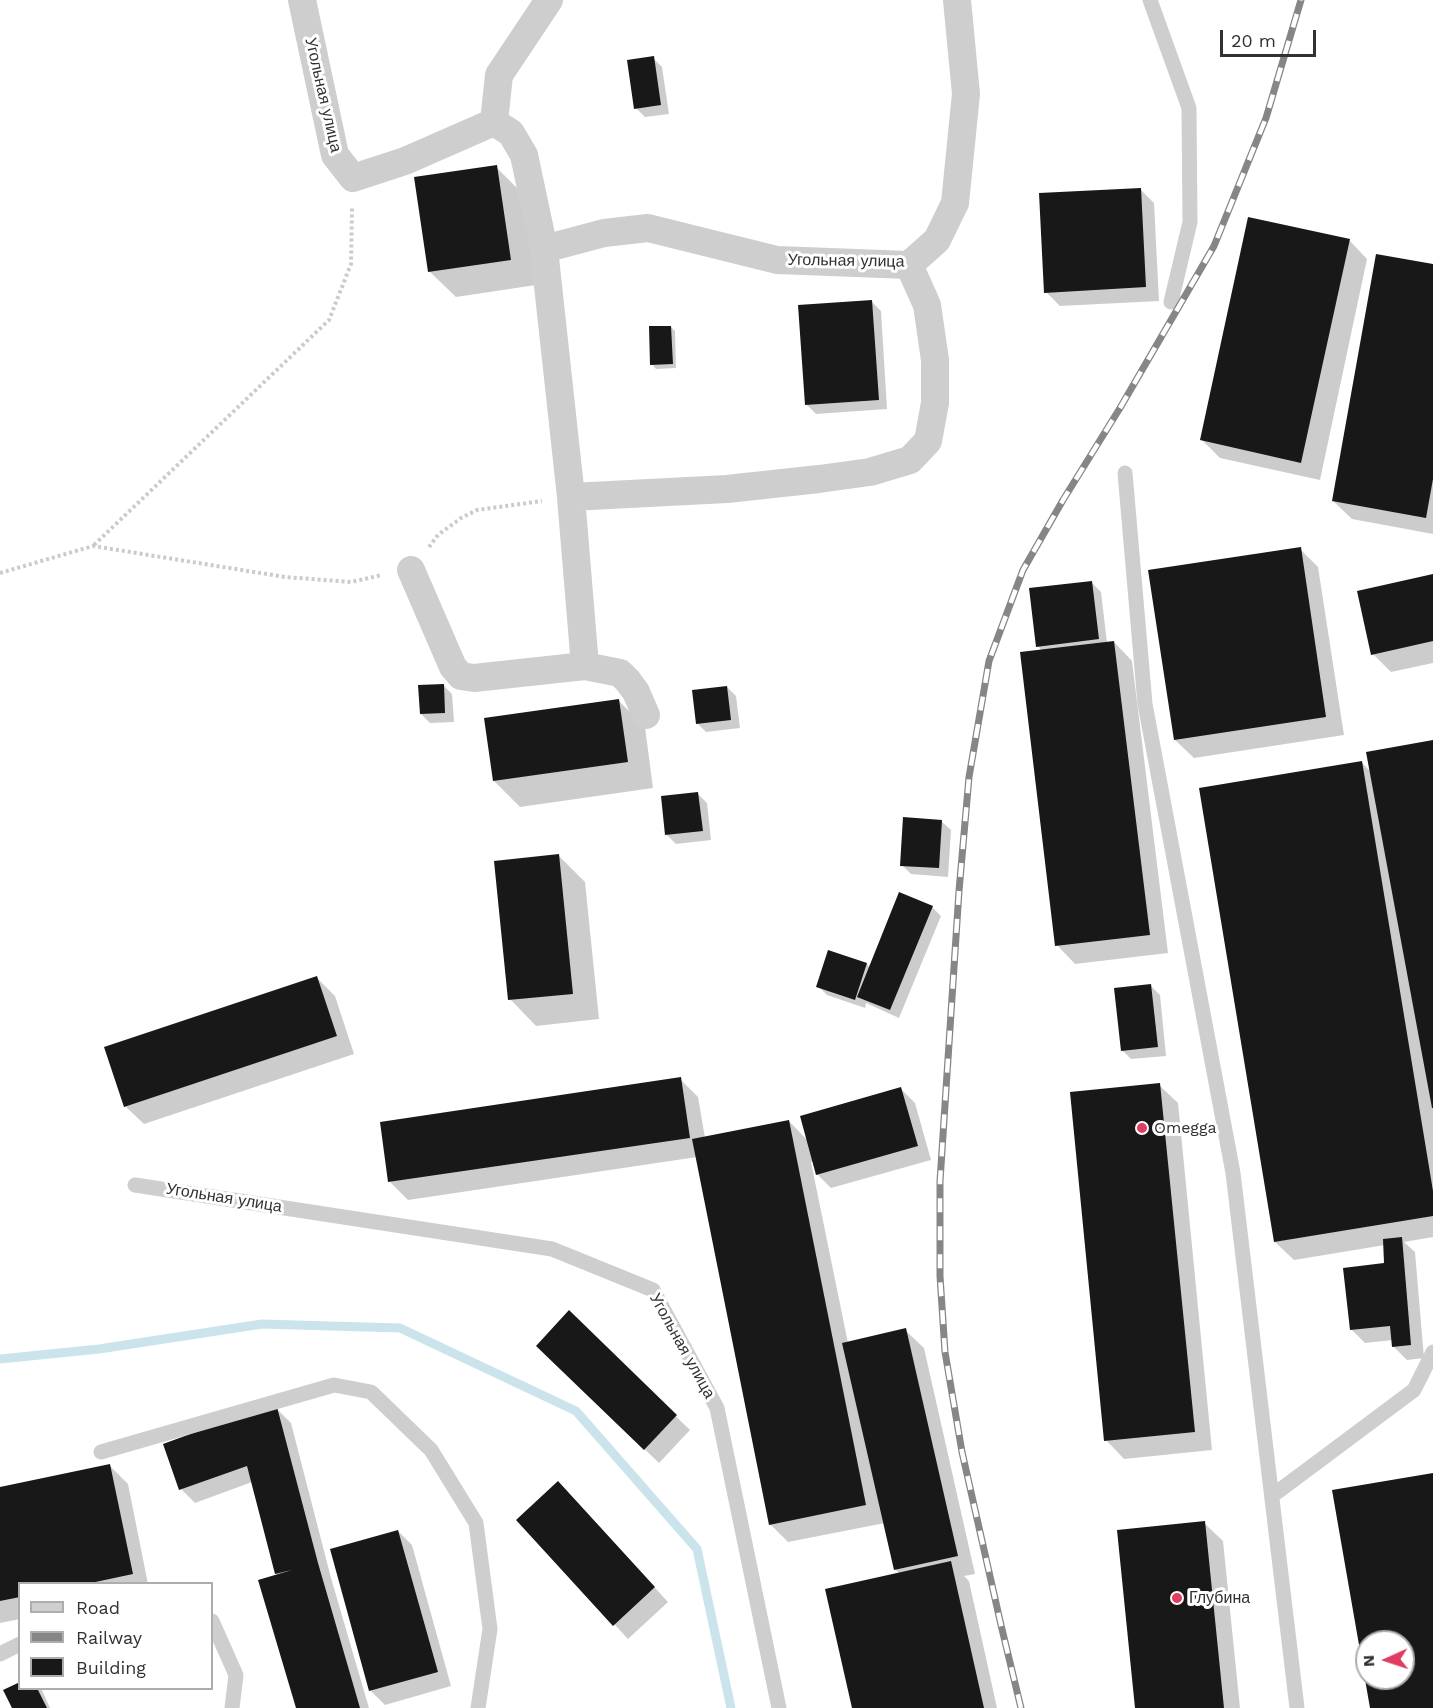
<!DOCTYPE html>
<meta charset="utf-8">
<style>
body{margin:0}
#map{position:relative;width:1433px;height:1708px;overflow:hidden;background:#fff;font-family:"Work Sans",sans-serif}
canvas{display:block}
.legend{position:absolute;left:18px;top:1582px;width:195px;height:108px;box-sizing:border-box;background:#fff;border:2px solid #adadad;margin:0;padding:8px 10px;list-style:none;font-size:18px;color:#313131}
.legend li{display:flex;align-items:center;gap:12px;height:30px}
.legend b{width:30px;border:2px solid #adadad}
.north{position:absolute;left:1355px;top:1630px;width:60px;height:60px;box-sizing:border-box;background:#fff;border:2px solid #adadad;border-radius:50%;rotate:267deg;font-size:16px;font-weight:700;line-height:24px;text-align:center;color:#313131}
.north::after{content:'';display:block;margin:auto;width:21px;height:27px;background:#df3d61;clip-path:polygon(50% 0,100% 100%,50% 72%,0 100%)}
.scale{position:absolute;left:1220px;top:30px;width:96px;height:27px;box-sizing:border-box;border:3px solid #313131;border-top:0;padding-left:8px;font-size:18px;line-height:21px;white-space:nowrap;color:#313131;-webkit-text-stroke:4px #fff;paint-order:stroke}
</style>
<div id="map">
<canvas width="1433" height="1708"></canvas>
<ul class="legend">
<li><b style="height:8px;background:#cecece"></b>Road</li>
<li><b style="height:8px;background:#868686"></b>Railway</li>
<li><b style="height:16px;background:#181818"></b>Building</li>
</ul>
<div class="north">N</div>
<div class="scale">20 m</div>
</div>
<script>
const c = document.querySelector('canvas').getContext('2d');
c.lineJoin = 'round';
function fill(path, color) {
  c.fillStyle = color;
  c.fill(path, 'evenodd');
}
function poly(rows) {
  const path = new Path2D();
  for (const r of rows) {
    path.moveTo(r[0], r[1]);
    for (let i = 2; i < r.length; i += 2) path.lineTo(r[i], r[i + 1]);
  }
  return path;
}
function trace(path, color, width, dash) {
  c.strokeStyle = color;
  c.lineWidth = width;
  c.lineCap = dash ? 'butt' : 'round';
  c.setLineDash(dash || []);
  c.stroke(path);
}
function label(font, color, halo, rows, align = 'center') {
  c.font = font + ' "Work Sans",sans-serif';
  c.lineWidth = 6;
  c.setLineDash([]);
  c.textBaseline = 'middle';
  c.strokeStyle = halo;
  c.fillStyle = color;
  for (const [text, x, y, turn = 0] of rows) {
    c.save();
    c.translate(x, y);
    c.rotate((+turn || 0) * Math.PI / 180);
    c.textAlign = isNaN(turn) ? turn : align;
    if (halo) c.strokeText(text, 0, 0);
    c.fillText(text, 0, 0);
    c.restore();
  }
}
fill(poly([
 [653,58,662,67,669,114,645,117,636,108],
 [496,167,522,193,536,285,456,297,429,271],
 [1140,189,1154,203,1159,301,1060,306,1046,292],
 [1349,240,1367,259,1320,480,1220,458,1202,440],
 [1433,265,1433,534,1352,519,1333,501],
 [872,302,881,311,887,409,816,414,807,405],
 [671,327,675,331,676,368,656,369,652,364],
 [1300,549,1318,567,1344,735,1194,758,1175,740],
 [1433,575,1433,663,1391,672,1373,654],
 [1091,582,1101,592,1107,643,1114,642,1132,661,1168,953,1075,964,1057,945,1042,651,1038,646],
 [443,685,452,694,454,722,430,723,421,714],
 [727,687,736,696,740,728,706,732,697,723],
 [619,701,645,727,653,788,520,807,494,781],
 [1433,741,1433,1237,1404,1242,1415,1252,1424,1358,1407,1360,1393,1346,1393,1340,1365,1343,1351,1329,1386,1264,1385,1245,1294,1260,1275,1242,1362,763,1371,772],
 [698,794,707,803,711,840,676,844,667,835],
 [941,821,951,830,948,877,911,874,902,865],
 [559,856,585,882,599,1019,536,1026,510,999],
 [932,907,941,916,899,1018,866,1003,865,1008,827,995,818,986,829,952,867,964,870,968],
 [317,978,335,996,354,1054,144,1124,125,1106],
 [1151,986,1160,995,1166,1056,1131,1059,1122,1050],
 [680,1079,698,1097,705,1138,789,1121,808,1141,901,1089,915,1103,931,1160,831,1188,817,1174,814,1161,811,1162,848,1343,905,1330,924,1348,975,1574,964,1576,969,1581,997,1708,854,1708,900,1574,896,1570,885,1523,788,1542,770,1524,697,1157,408,1200,390,1182],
 [1159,1085,1178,1103,1212,1450,1124,1459,1106,1440],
 [569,1313,690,1430,659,1463,551,1359],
 [277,1409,291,1423,331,1578,369,1708,298,1708,278,1576,276,1573,252,1482,195,1503,181,1489],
 [110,1466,128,1484,148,1584,20,1584,20,1619,0,1623,0,1488],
 [571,1497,668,1602,628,1639,518,1520],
 [1204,1523,1223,1541,1240,1708,1137,1708],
 [398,1531,412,1545,451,1686,385,1705,371,1691,332,1550],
 [20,1688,41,1688,50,1708,14,1708]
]), '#0003');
trace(poly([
 [0,1359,99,1349,262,1324,400,1328,576,1411,697,1549,731,1708]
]), '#cbe3ea', 9);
fill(poly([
 [654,56,661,105,634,109,627,60],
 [497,165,511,260,428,272,414,177],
 [1141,188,1146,287,1044,293,1039,193],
 [1248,217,1350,239,1301,463,1200,440],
 [1376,254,1433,264,1433,479,1426,518,1332,501],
 [872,300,879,400,805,405,798,305],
 [649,326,671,326,673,364,650,365],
 [1301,547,1326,717,1174,740,1148,570],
 [1433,574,1433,641,1371,655,1357,591],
 [1092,581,1099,639,1036,647,1029,588],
 [1114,641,1150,935,1055,946,1020,652],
 [444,684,445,713,420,714,418,685],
 [727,686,731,720,696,724,692,690],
 [619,699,628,762,493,781,484,718],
 [1433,740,1433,1108,1432,1108,1366,752],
 [1362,761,1433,1191,1433,1216,1274,1242,1199,788],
 [698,792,703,831,665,835,661,796],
 [903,817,942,820,939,868,900,866],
 [559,854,573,994,508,1000,494,861],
 [899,892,933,906,890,1010,857,997],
 [828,950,867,963,855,1000,816,987],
 [317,976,337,1036,124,1107,104,1047],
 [1151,984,1158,1047,1121,1051,1114,988],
 [681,1077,690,1138,388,1182,380,1122],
 [1160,1083,1195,1432,1104,1441,1070,1092],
 [901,1087,918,1146,816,1175,800,1116],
 [789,1120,866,1505,769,1525,692,1139],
 [1402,1237,1411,1345,1392,1347,1390,1326,1350,1330,1343,1268,1384,1263,1383,1239],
 [569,1310,677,1415,644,1450,536,1346],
 [906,1328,958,1556,894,1570,842,1343],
 [277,1407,318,1563,360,1708,296,1708,258,1580,292,1570,275,1574,247,1466,179,1490,163,1444,234,1418],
 [110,1464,133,1574,86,1584,20,1584,20,1597,0,1601,0,1487],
 [1433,1473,1433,1708,1370,1708,1332,1490],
 [1367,1642,1403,1642,1403,1678,1367,1678],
 [558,1481,655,1587,613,1626,516,1520],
 [1205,1521,1224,1708,1135,1708,1117,1530],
 [398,1530,438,1672,369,1691,330,1549],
 [951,1561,984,1708,852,1708,825,1589],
 [20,1682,20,1688,37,1688,47,1708,12,1708,3,1690]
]), '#181818');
trace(poly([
 [94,545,329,320,351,264,352,208],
 [429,547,438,535,461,518,477,510,542,501],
 [0,573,93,546,285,577,351,582,382,575]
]), '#cbcbcb', 4, [3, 3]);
trace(poly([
 [1150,0,1189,108,1190,222,1171,302],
 [1125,473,1145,704,1233,1173,1297,1708],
 [135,1185,552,1249,653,1290,717,1408,779,1708],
 [101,1452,334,1385,371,1392,431,1450,476,1523,490,1629,478,1708],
 [1272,1496,1414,1390,1433,1352],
 [212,1621,236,1675,232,1708],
 [0,1654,20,1644]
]), '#cecece', 15);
trace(poly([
 [302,0,335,155,353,178,405,161,494,122,499,75,549,0],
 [494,122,511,133,524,155,544,249,571,497,585,666],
 [544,249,604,233,648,228,777,260,909,265,937,240,955,203,966,94,957,0],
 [571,497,727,489,819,479,870,472,910,460,928,441,935,403,935,360,927,305,909,265],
 [411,570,453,667,461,676,474,678,585,666,620,673,628,681,636,692,646,715]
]), '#cecece', 28);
const rail = poly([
 [1021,1708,1001,1625,962,1452,945,1352,940,1276,940,1181,959,891,969,777,989,661,1023,570,1063,500,1120,408,1214,246,1266,118,1301,0]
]);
trace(rail, '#868686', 7);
trace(rail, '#fff', 4.5, [14]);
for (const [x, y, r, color] of [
 [1142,1128,6,"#df3d61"],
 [1177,1598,6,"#df3d61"]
]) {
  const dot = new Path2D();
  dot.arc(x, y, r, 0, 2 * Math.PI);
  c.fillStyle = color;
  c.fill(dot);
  trace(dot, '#fff', 2);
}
label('16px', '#313131', '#fff', [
 ["Угольная улица",323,95,77],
 ["Угольная улица",846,261,1],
 ["Угольная улица",224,1198,9],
 ["Угольная улица",682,1346,61]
]);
label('16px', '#313131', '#fff', [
 ["Omegga",1154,1128],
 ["Глубина",1189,1598]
], 'left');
</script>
